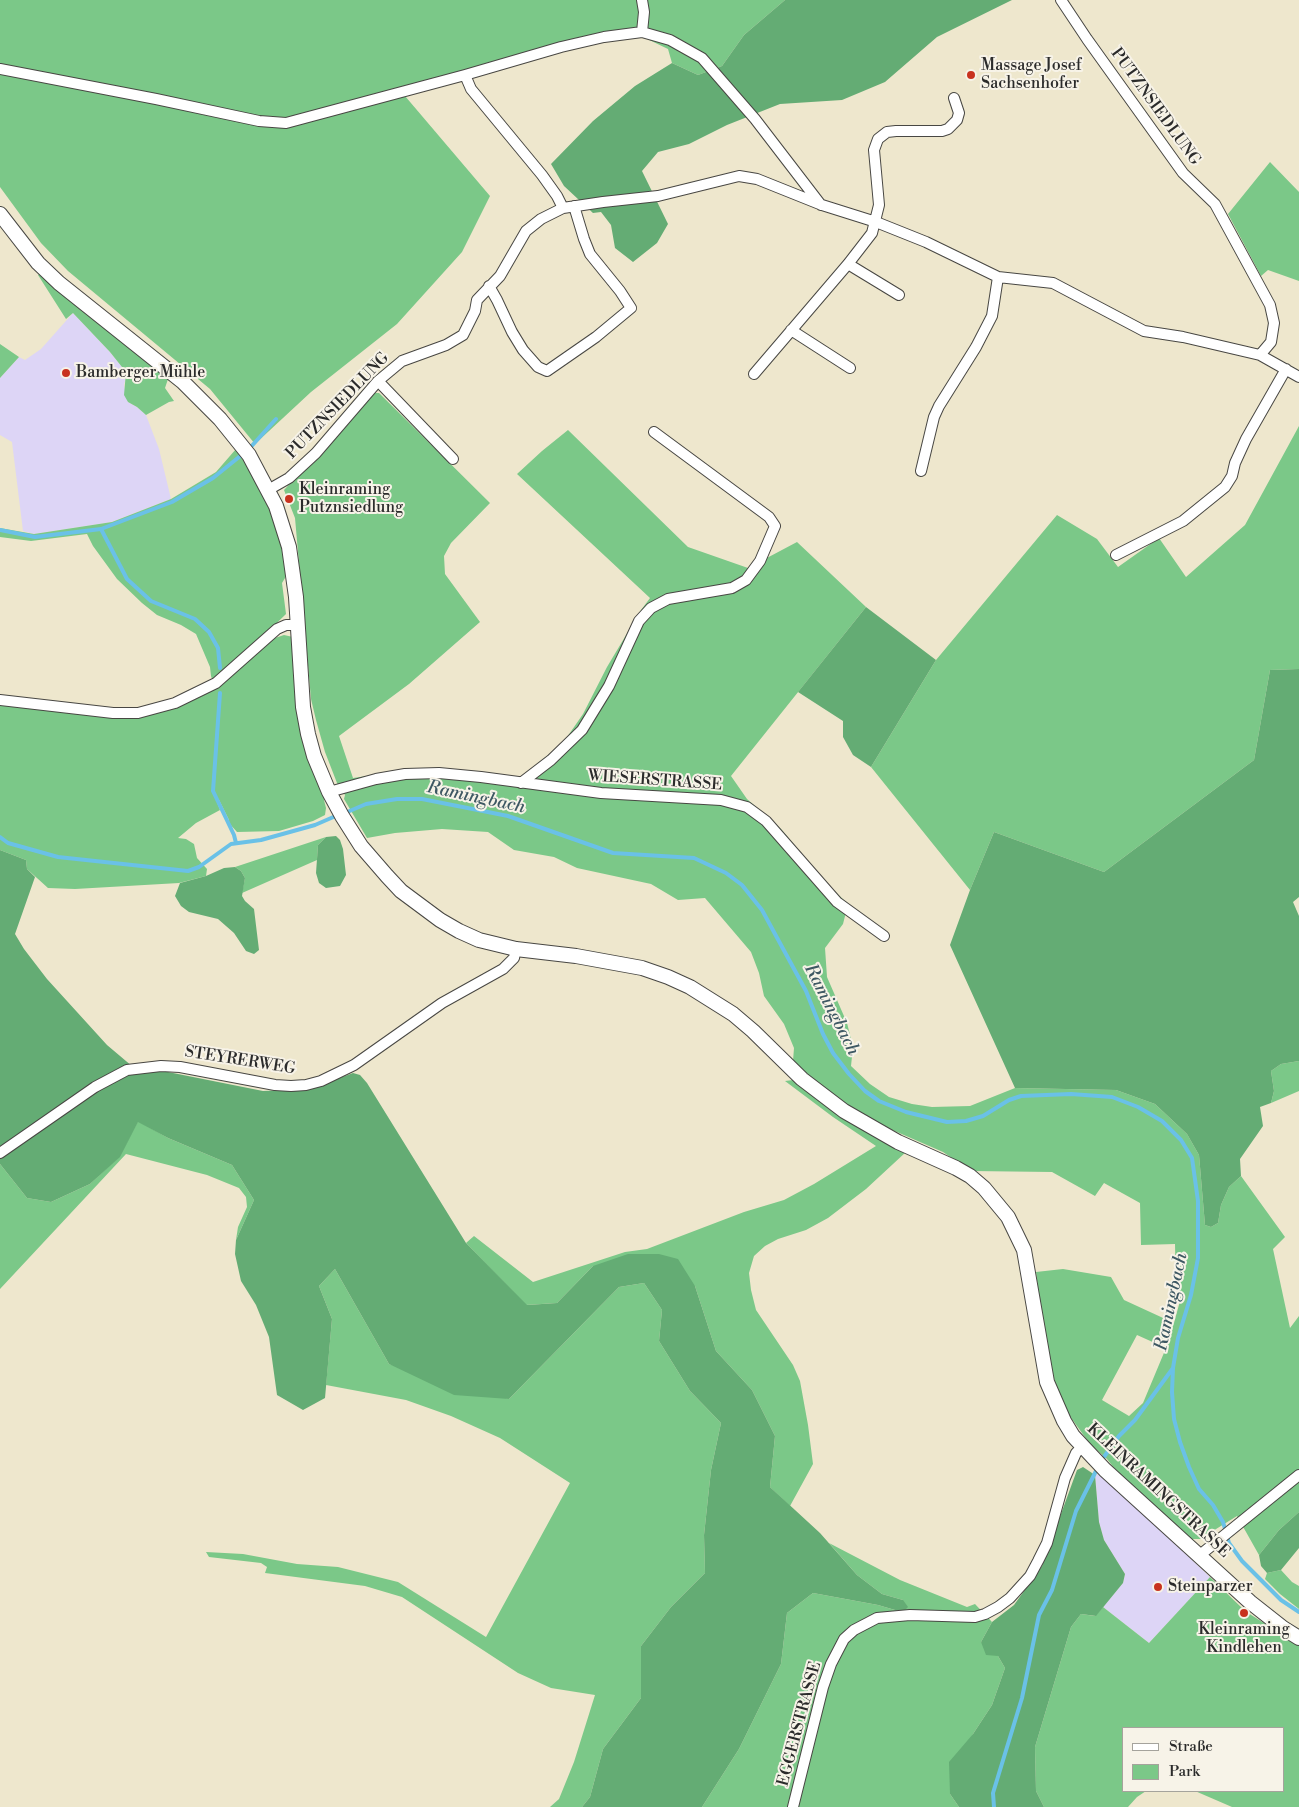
<!DOCTYPE html>
<meta charset="utf-8">
<style>
body{margin:0}
#map{position:relative;width:1299px;height:1807px;overflow:hidden;background:#eee7cd;font-family:"Libre Bodoni",serif}
canvas{display:block}
.legend{position:absolute;left:1122px;top:1727px;width:162px;height:65px;box-sizing:border-box;background:#f7f3e8;border:1px solid #a5a39c;margin:0;padding:6px 9px;list-style:none;font-size:15px;color:#2b2b2b}
.legend li{display:flex;align-items:center;gap:10px;height:25px}
.legend b{width:25px;border:1px solid #a5a39c}
</style>
<div id="map">
<canvas width="1299" height="1807"></canvas>
<ul class="legend">
<li><b style="height:6px;background:#fff"></b>Straße</li>
<li><b style="height:14px;background:#7bc888"></b>Park</li>
</ul>
</div>
<script>
const c = document.querySelector('canvas').getContext('2d');
c.lineJoin = 'round';
function fill(path, color) {
  c.fillStyle = color;
  c.fill(path, 'evenodd');
}
function poly(rows) {
  const path = new Path2D();
  for (const r of rows) {
    path.moveTo(r[0], r[1]);
    for (let i = 2; i < r.length; i += 2) path.lineTo(r[i], r[i + 1]);
  }
  return path;
}
function trace(path, color, width, dash) {
  c.strokeStyle = color;
  c.lineWidth = width;
  c.lineCap = dash ? 'butt' : 'round';
  c.setLineDash(dash || []);
  c.stroke(path);
}
function label(font, color, halo, rows, align = 'center') {
  c.font = font + ' "Libre Bodoni",serif';
  c.lineWidth = 4;
  c.setLineDash([]);
  c.textBaseline = 'middle';
  c.strokeStyle = halo;
  c.fillStyle = color;
  for (const [text, x, y, turn = 0] of rows) {
    c.save();
    c.translate(x, y);
    c.rotate((+turn || 0) * Math.PI / 180);
    c.textAlign = isNaN(turn) ? turn : align;
    if (halo) c.strokeText(text, 0, 0);
    c.fillText(text, 0, 0);
    c.restore();
  }
}
fill(poly([
 [73,313,110,352,126,372,126,377,124,385,128,402,137,407,146,415,159,449,171,499,112,522,34,534,23,531,12,442,0,435,0,378,19,357,25,360,41,349],
 [1101,1474,1210,1577,1149,1643,1103,1607,1123,1583,1125,1574,1104,1540,1099,1522,1095,1475]
]), '#ddd5f6');
fill(poly([
 [0,0,785,0,744,35,722,66,698,75,672,63,668,49,641,36,599,40,405,96,490,196,462,252,397,324,311,392,255,444,210,389,68,271,41,243,0,187],
 [1270,162,1299,192,1299,281,1268,270,1261,276,1228,214],
 [40,273,168,379,165,388,174,401,169,402,146,415,137,407,128,402,124,395,126,372,110,352,73,313,66,319,38,275],
 [0,344,19,357,0,378],
 [374,393,379,393,490,503,451,543,444,556,445,574,480,622,409,684,339,736,353,778,388,773,522,779,522,776,563,743,583,714,607,667,641,610,650,598,517,474,542,451,568,430,688,547,748,568,797,542,866,607,731,776,747,799,781,829,826,883,848,904,843,924,825,948,827,977,847,1023,853,1047,851,1066,870,1084,889,1097,912,1104,932,1107,970,1106,1015,1088,1116,1090,1155,1104,1187,1134,1199,1155,1205,1225,1211,1227,1218,1223,1221,1205,1229,1187,1241,1176,1285,1237,1273,1249,1290,1328,1299,1316,1299,1512,1279,1530,1259,1555,1237,1516,1200,1539,1192,1539,1187,1536,1118,1473,1107,1459,1090,1444,1069,1415,1057,1392,1042,1322,1036,1272,1063,1269,1111,1277,1124,1300,1174,1323,1180,1301,1176,1292,1175,1244,1141,1245,1140,1203,1104,1183,1095,1196,1052,1172,971,1171,943,1152,867,1119,834,1098,793,1061,794,1048,784,1024,764,996,759,973,751,952,705,898,678,900,651,884,577,868,554,857,514,850,488,832,442,829,395,833,367,838,344,799,345,795,337,783,325,752,316,720,311,699,295,518,284,490],
 [1137,1335,1166,1348,1143,1403,1129,1416,1102,1400],
 [1299,426,1299,669,1270,670,1254,760,1104,872,994,832,970,890,871,767,936,660,1057,515,1097,539,1118,567,1159,538,1186,577,1245,525],
 [236,449,244,458,277,523,285,560,285,578,282,583,286,614,243,656,214,679,212,679,211,676,210,667,196,634,181,625,157,615,142,603,117,579,93,546,87,534,31,541,0,537,0,528,34,534,112,522,171,499,216,472],
 [284,635,293,637,325,797,324,800,326,808,325,815,313,821,279,831,237,832,228,822,229,820,219,800,217,802,220,810,196,823,178,838,186,839,194,844,197,858,207,869,206,876,179,883,75,889,48,888,27,869,26,860,0,850,0,704,100,717,118,718,214,689,226,681,272,639],
 [326,837,318,845,317,860,242,893,245,878,241,871,235,867],
 [1299,1061,1299,1091,1271,1103,1274,1091,1271,1071,1281,1064],
 [793,1080,826,1105,872,1135,906,1152,866,1189,828,1218,806,1230,778,1239,765,1246,754,1256,749,1273,751,1290,756,1310,793,1365,800,1381,808,1425,813,1464,790,1506,770,1487,775,1436,752,1390,716,1351,695,1286,593,1266,557,1303,526,1305,466,1243,474,1236,533,1282,625,1252,647,1249,744,1212,784,1200,814,1184,876,1146,833,1117,785,1081],
 [138,1121,168,1138,232,1165,254,1200,236,1240,238,1227,247,1207,246,1197,239,1188,207,1175,126,1154,0,1289,0,1164,27,1198,51,1202,90,1184,119,1157],
 [335,1269,389,1364,509,1399,619,1287,644,1283,662,1310,659,1341,690,1391,721,1423,711,1470,704,1535,705,1573,671,1607,641,1646,641,1698,603,1749,590,1797,582,1807,550,1807,559,1799,574,1762,595,1695,551,1688,518,1673,402,1597,365,1586,265,1573,267,1567,261,1563,209,1557,206,1552,243,1554,297,1564,338,1567,398,1582,486,1637,570,1483,500,1438,451,1416,406,1400,326,1385,332,1319,319,1286],
 [829,1543,900,1580,967,1607,975,1604,992,1622,981,1642,998,1656,1005,1668,992,1705,973,1734,950,1794,959,1807,702,1807,739,1749,781,1664,787,1613,813,1593,878,1605,895,1610,903,1600,882,1594,857,1575],
 [1281,1570,1292,1582,1299,1586,1299,1609,1280,1594,1265,1579,1267,1573],
 [1210,1577,1243,1609,1240,1612,1245,1617,1248,1613,1299,1645,1299,1807,1232,1807,1195,1791,1283,1791,1283,1728,1123,1728,1123,1791,1146,1791,1137,1797,1128,1807,1044,1807,1036,1791,1035,1747,1071,1627,1081,1614,1095,1616,1103,1607,1149,1643]
]), '#7bc888');
fill(poly([
 [785,0,1012,0,937,37,885,82,842,100,780,104,727,125,689,144,658,152,642,171,668,224,657,243,633,262,615,248,611,225,601,212,593,213,564,186,551,164,593,121,635,86,672,63,698,75,722,66,744,35],
 [866,607,936,660,871,767,853,755,843,737,843,721,798,692],
 [1299,669,1299,897,1293,902,1299,916,1299,1061,1281,1064,1271,1071,1274,1091,1271,1103,1260,1107,1263,1126,1240,1159,1241,1176,1229,1187,1221,1205,1218,1223,1211,1227,1205,1225,1199,1155,1187,1134,1155,1104,1116,1090,1015,1088,950,945,970,890,994,832,1104,872,1254,760,1270,670],
 [336,836,340,840,343,849,346,875,340,886,326,888,319,883,316,873,318,845,326,837],
 [0,850,26,860,27,869,35,877,15,934,24,949,47,979,107,1045,139,1072,168,1072,263,1091,310,1089,353,1073,360,1075,367,1083,466,1243,527,1305,557,1303,593,1266,628,1254,659,1254,678,1259,695,1286,716,1351,752,1390,775,1436,770,1487,820,1533,857,1575,882,1594,903,1600,908,1607,905,1610,895,1610,878,1605,813,1593,787,1613,781,1664,739,1749,702,1807,582,1807,590,1797,603,1749,641,1698,641,1646,671,1607,705,1573,704,1535,711,1470,721,1423,690,1391,659,1341,662,1310,644,1283,619,1287,509,1399,454,1395,389,1364,335,1269,319,1286,332,1319,325,1398,303,1410,277,1395,269,1337,256,1305,241,1281,235,1254,236,1240,254,1200,232,1165,168,1138,138,1122,120,1157,90,1184,51,1202,27,1198,0,1164],
 [235,867,241,871,245,878,242,896,245,901,254,909,259,950,254,954,246,951,234,933,218,919,189,912,181,906,175,896,180,883,206,876,224,868],
 [1083,1467,1095,1475,1099,1522,1104,1540,1125,1574,1123,1583,1096,1616,1081,1614,1071,1627,1035,1747,1036,1791,1044,1807,959,1807,950,1794,949,1762,973,1734,992,1705,1005,1668,998,1656,986,1655,981,1642,992,1622,1014,1605,1042,1566,1077,1470],
 [1299,1512,1299,1548,1281,1570,1267,1573,1261,1566,1259,1555,1279,1530]
]), '#64ac74');
trace(poly([
 [249,449,276,419],
 [101,529,172,502,213,478,244,453],
 [0,530,35,537,101,529,127,579,151,601,195,619,209,632,218,648,220,668],
 [220,693,213,791,234,835,236,843],
 [345,813,366,804,397,799,422,799,508,816,613,853,694,858,726,873,742,885,762,910,806,991,823,1034,833,1053,849,1074,865,1091,879,1101,906,1112,947,1122,966,1121,983,1116,1009,1100,1021,1096,1071,1094,1112,1097,1138,1107,1162,1121,1181,1140,1192,1158,1198,1201,1198,1258,1191,1295,1178,1338,1173,1368,1172,1392,1174,1419,1180,1442,1189,1467,1199,1489,1213,1505,1223,1522,1229,1543,1242,1561,1281,1600,1299,1612],
 [0,837,8,843,58,857,188,871,199,867,231,844,261,840,315,825,338,815],
 [1101,1461,1119,1436,1135,1420,1173,1368],
 [994,1807,993,1793,1022,1698,1039,1615,1052,1590,1076,1511,1098,1467]
]), '#6ac1e7', 4);
const minor = poly([
 [642,32,644,12,642,0],
 [0,69,156,99,259,121,286,123,465,75,561,47,604,37,642,32,670,40,702,58,755,119,821,205],
 [465,75,471,89,542,175,557,196,563,208],
 [848,264,899,295],
 [489,286,497,300,512,332,523,350,538,367,547,371,596,337,631,308,620,291,590,254,584,239,574,206],
 [791,330,850,368],
 [1260,355,1299,377],
 [754,374,848,264,872,233,879,205,874,150,878,139,887,132,896,131,942,131,948,129,957,120,959,113,954,98],
 [378,381,453,459],
 [921,471,934,417,939,406,976,347,992,316,998,277],
 [268,490,289,478,316,453,378,381,402,361,446,345,463,335,475,311,477,300,500,276,526,231,541,219,563,208,603,202,658,196,739,176,757,179,822,205,876,222,926,242,998,277,1053,283,1144,331,1183,337,1260,355,1271,342,1274,323,1270,305,1215,204,1183,173,1087,39,1061,0],
 [1116,555,1183,521,1225,487,1232,476,1235,463,1246,439,1286,369],
 [0,700,113,713,138,713,175,703,216,683,277,629,286,625,298,625],
 [521,783,551,760,582,730,609,686,639,621,651,608,668,599,732,588,746,580,760,561,775,526,769,517,654,432],
 [329,792,376,779,405,774,439,773,481,777,601,793,721,800,747,807,766,821,837,902,884,936],
 [0,1153,95,1087,127,1070,161,1066,180,1067,275,1085,291,1086,306,1085,321,1081,354,1065,442,1003,503,969,514,958,516,949],
 [1200,1555,1299,1475],
 [793,1807,823,1687,831,1664,844,1639,854,1630,877,1618,910,1615,975,1617,985,1614,998,1607,1010,1598,1030,1576,1038,1561,1047,1543,1065,1478,1076,1453,1082,1447]
]);
const secondary = poly([
 [0,214,38,263,59,283,183,382,220,419,249,455,276,506,289,547,296,597,303,707,308,734,314,756,329,792,342,816,361,846,387,876,401,891,440,920,459,931,479,940,516,949,576,956,642,968,668,977,690,987,733,1014,753,1031,802,1079,844,1111,898,1142,956,1168,970,1176,984,1188,1008,1217,1024,1250,1047,1382,1064,1421,1073,1436,1105,1470,1250,1602,1283,1628,1299,1638]
]);
trace(minor, '#484743', 12);
trace(secondary, '#484743', 16);
trace(minor, '#fff', 10);
trace(secondary, '#fff', 14);
for (const [x, y, r, color] of [
 [971,75,5,"#c8321e"],
 [66,373,5,"#c8321e"],
 [289,499,5,"#c8321e"],
 [1158,1587,5,"#c8321e"],
 [1244,1613,5,"#c8321e"]
]) {
  const dot = new Path2D();
  dot.arc(x, y, r, 0, 2 * Math.PI);
  c.fillStyle = color;
  c.fill(dot);
  trace(dot, '#f7f3e8', 2);
}
label('16px', '#2b2b2b', '#f7f3e8', [
 ["Massage Josef",981,66],
 ["Sachsenhofer",981,84],
 ["Bamberger Mühle",76,373],
 ["Kleinraming",299,490],
 ["Putznsiedlung",299,508],
 ["Steinparzer",1168,1587],
 ["Kleinraming",1244,1630,"center"],
 ["Kindlehen",1244,1648,"center"]
], 'left');
label('16px', '#2b2b2b', '#f7f3e8', [
 ["PUTZNSIEDLUNG",1155,107,54],
 ["PUTZNSIEDLUNG",338,406,-46],
 ["WIESERSTRASSE",655,781,4],
 ["STEYRERWEG",240,1061,9],
 ["KLEINRAMINGSTRASSE",1158,1491,43],
 ["EGGERSTRASSE",800,1724,-75]
]);
label('italic 18px', '#3e5863', '#f7f3e8', [
 ["Ramingbach",476,798,12],
 ["Ramingbach",831,1010,63],
 ["Ramingbach",1172,1302,-78]
]);
</script>
